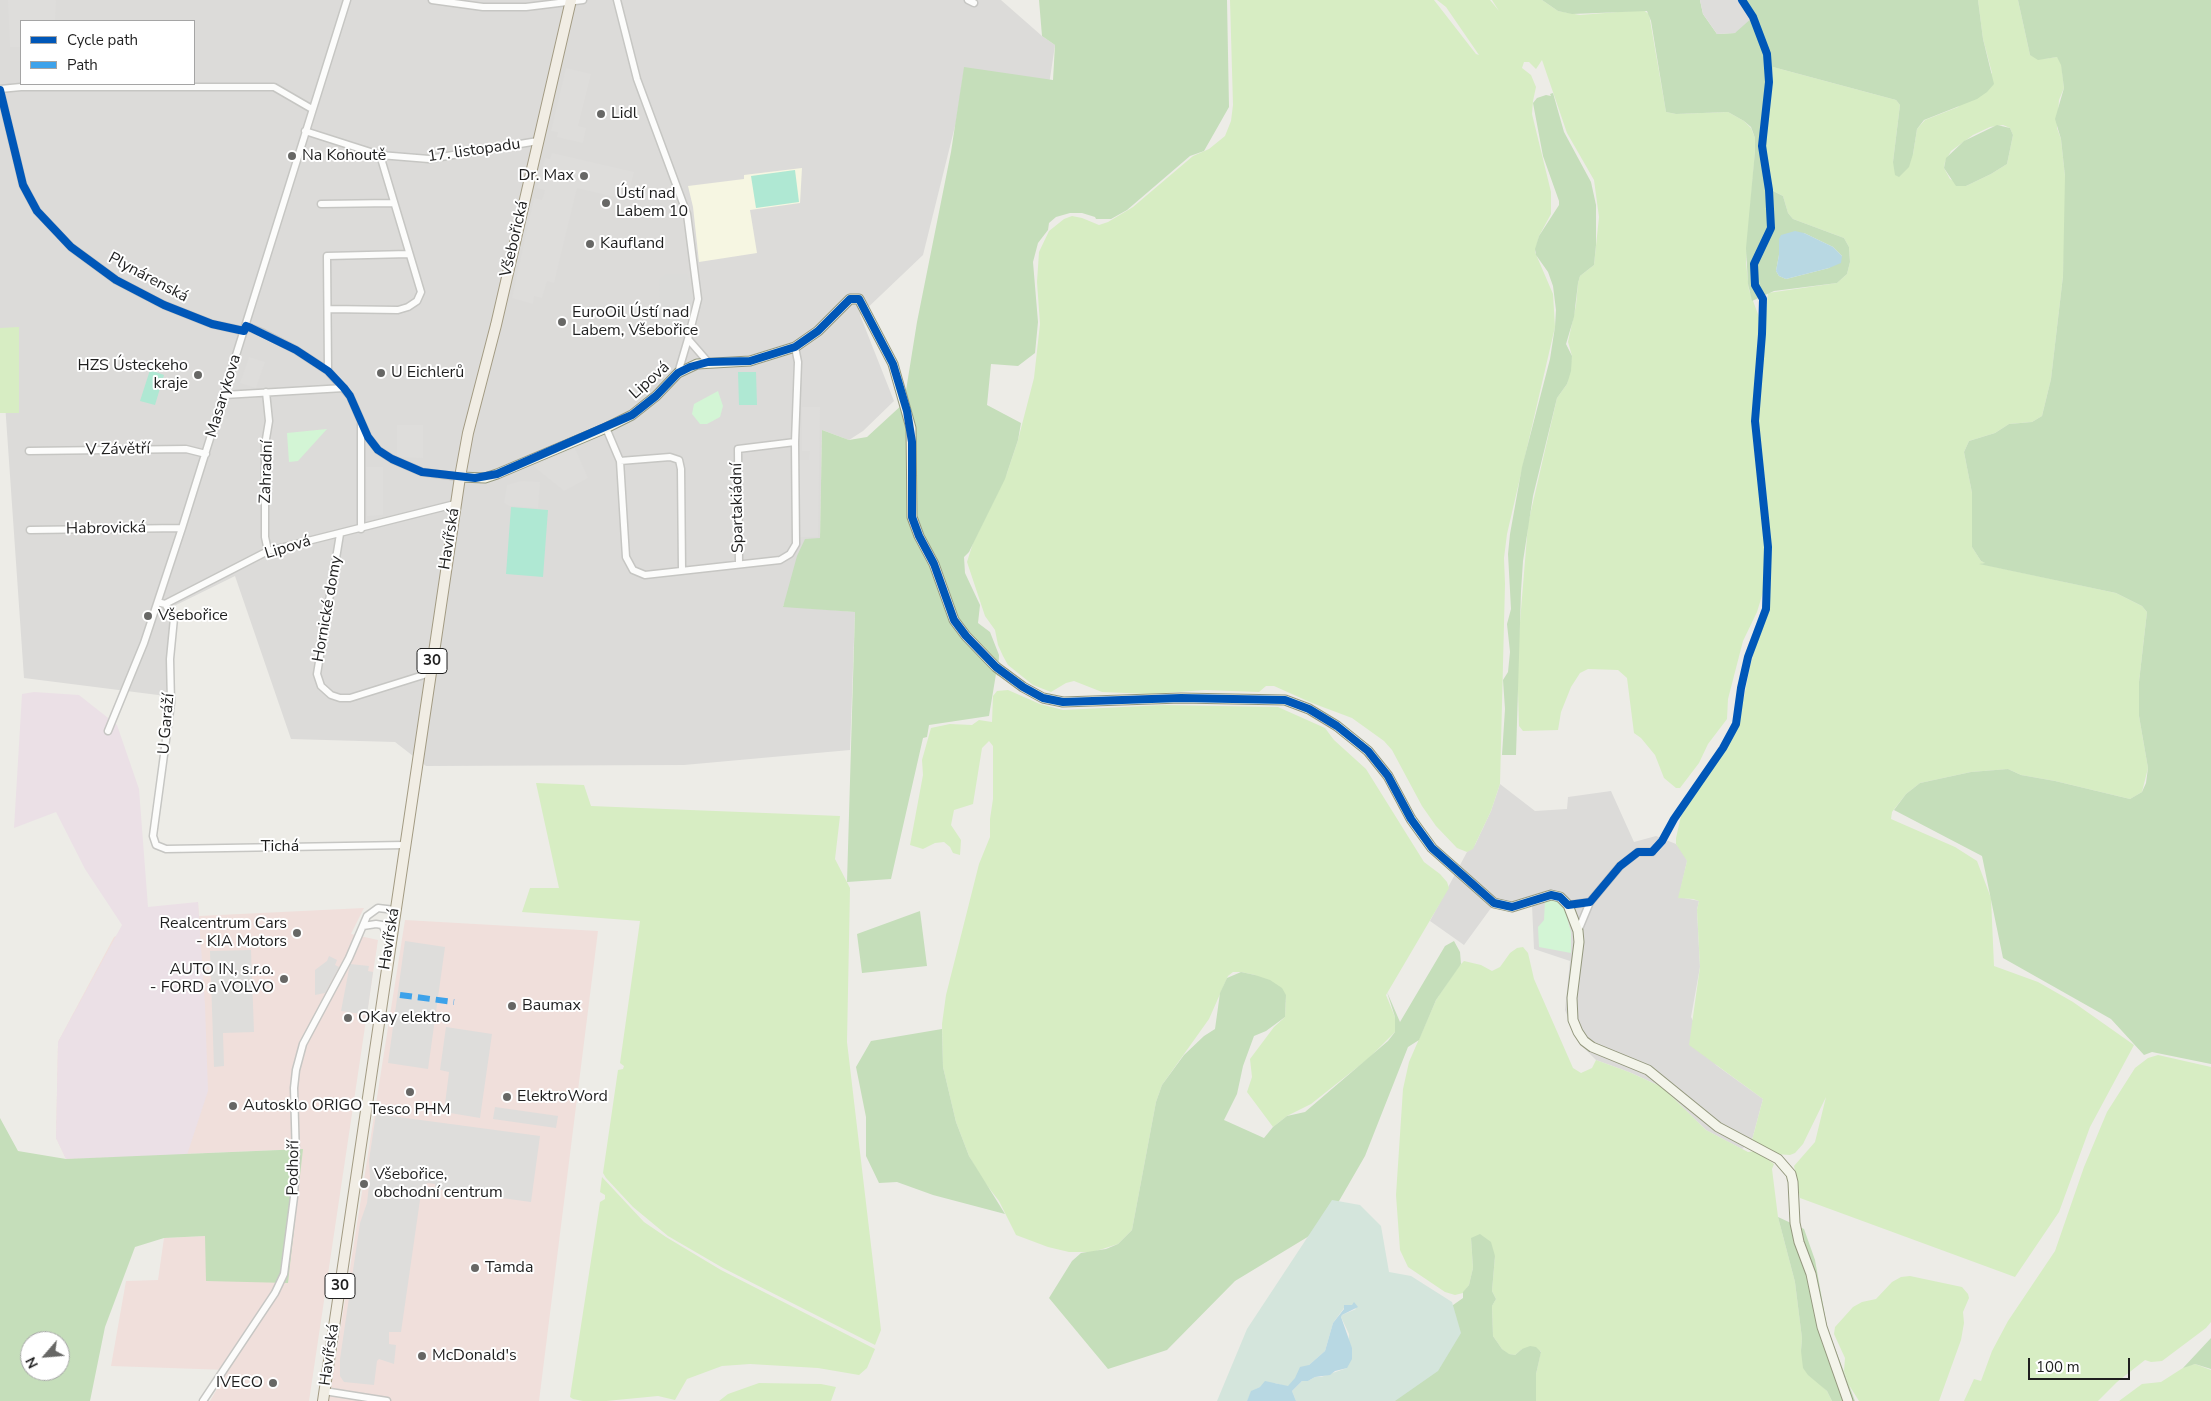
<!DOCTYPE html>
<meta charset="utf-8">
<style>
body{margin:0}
#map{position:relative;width:2211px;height:1401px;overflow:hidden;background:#edece7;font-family:"Nunito Sans",sans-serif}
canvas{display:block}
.legend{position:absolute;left:20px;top:20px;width:175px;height:65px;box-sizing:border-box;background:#fff;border:1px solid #a5a5a5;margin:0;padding:6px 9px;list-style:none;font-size:15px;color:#1f1f1f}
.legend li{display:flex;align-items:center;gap:10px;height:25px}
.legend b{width:25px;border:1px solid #a5a5a5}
.north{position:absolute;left:20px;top:1331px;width:50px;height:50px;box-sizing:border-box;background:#fff;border:1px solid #a5a5a5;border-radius:50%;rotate:243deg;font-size:14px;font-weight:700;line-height:20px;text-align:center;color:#1f1f1f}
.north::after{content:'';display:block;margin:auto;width:18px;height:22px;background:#676765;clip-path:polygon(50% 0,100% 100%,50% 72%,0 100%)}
.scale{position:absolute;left:2028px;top:1358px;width:102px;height:22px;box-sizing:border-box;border:2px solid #1f1f1f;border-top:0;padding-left:6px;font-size:15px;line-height:18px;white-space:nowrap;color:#1f1f1f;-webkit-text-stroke:4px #fff;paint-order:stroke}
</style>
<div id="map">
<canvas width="2211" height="1401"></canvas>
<ul class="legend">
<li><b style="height:6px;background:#0057b8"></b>Cycle path</li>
<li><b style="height:6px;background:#3da2ea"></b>Path</li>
</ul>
<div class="north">N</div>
<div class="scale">100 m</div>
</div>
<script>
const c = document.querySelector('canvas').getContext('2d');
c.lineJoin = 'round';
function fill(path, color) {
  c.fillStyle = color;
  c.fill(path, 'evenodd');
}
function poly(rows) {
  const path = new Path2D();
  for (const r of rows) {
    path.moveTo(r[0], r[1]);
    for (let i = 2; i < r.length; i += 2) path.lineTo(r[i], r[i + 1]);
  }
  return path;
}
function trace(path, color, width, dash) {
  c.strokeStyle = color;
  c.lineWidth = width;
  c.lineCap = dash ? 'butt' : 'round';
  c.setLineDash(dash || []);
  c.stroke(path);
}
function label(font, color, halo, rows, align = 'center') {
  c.font = font + ' "Nunito Sans",sans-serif';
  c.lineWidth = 4;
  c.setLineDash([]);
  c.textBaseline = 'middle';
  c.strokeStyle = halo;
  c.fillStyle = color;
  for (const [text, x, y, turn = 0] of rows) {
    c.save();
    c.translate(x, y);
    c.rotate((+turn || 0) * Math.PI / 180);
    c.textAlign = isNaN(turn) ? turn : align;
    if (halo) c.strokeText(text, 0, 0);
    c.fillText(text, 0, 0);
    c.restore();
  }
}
fill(poly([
 [0,0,1001,0,1042,36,1055,45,1049,85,964,71,956,122,923,255,860,315,894,401,863,431,849,440,822,430,820,538,783,606,855,612,850,750,684,765,426,766,395,742,291,739,235,576,172,607,166,696,24,678,0,331],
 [21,21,194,21,194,84,21,84],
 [1500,784,1535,811,1567,809,1568,797,1611,791,1634,842,1656,836,1676,844,1684,853,1687,861,1679,897,1699,901,1697,910,1700,967,1691,1017,1716,1065,1763,1099,1752,1140,1742,1149,1706,1130,1662,1087,1629,1072,1596,1060,1578,1042,1565,1010,1570,961,1534,949,1532,905,1509,911,1491,908,1464,945,1430,921,1467,852,1475,845,1491,811]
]), '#dcdbd9');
fill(poly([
 [198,902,199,916,364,908,351,934,378,940,309,1401,210,1401,228,1370,111,1366,126,1281,158,1280,164,1238,205,1236,303,1149,66,1159,56,1138,58,1042,114,937],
 [405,920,598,931,539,1401,329,1401]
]), '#f0dfdb');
fill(poly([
 [34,692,79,695,117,725,139,789,148,907,198,902,205,1005,208,1091,187,1155,66,1159,56,1138,58,1042,122,925,85,869,56,812,14,828,22,694]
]), '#ebe0e6');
fill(poly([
 [802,168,800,203,750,210,757,253,699,262,693,207,688,186,744,179,744,175]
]), '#f6f6e2');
fill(poly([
 [667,274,687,274,693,295,692,304,689,319,684,323,673,324,668,320,660,306,659,280]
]), '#dbdbd9');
fill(poly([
 [1230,0,1434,0,1476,54,1479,55,1446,7,1437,0,1490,0,1499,11,1492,0,1542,0,1558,11,1580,15,1643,10,1649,14,1666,112,1676,114,1728,112,1744,121,1751,128,1755,138,1755,151,1746,263,1749,290,1759,317,1753,416,1754,447,1764,526,1764,589,1757,612,1743,641,1728,699,1727,719,1708,744,1699,763,1680,788,1676,788,1664,778,1655,755,1641,738,1634,733,1627,678,1618,670,1588,669,1580,673,1571,687,1561,712,1558,730,1523,731,1519,726,1517,659,1528,524,1557,398,1567,384,1572,356,1568,342,1576,305,1578,283,1580,276,1594,265,1599,217,1594,180,1567,133,1542,60,1536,69,1529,62,1524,62,1522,68,1531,75,1536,87,1533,101,1532,114,1551,192,1551,214,1539,236,1535,252,1553,294,1555,327,1507,534,1504,558,1505,584,1500,784,1491,811,1473,849,1467,852,1457,848,1436,826,1422,806,1392,750,1384,741,1352,718,1312,703,1274,686,1266,686,1259,692,1205,690,1150,694,1102,692,1074,681,1066,683,1051,692,1033,685,1008,665,1003,656,998,645,995,630,985,616,967,562,973,543,1007,473,1018,440,1034,378,1040,324,1037,282,1039,252,1049,231,1064,219,1072,216,1082,218,1099,225,1108,222,1133,207,1193,156,1209,149,1225,136,1231,121,1233,105],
 [1978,0,2018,0,2030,55,2043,59,2057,57,2061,61,2064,88,2059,100,2057,128,2061,139,2065,176,2065,235,2063,276,2051,379,2042,416,2032,422,2009,424,1995,433,1969,441,1964,452,1972,493,1972,547,1981,561,1986,563,1981,564,2116,593,2142,606,2147,612,2139,682,2139,716,2148,768,2142,792,2130,799,2055,781,2021,775,2008,769,1971,772,1920,783,1906,794,1892,812,1891,819,1955,847,1977,861,1991,898,1994,966,2038,982,2073,1002,2134,1045,2090,1127,2059,1212,2015,1277,1800,1198,1794,1166,1815,1142,1826,1097,1803,1144,1795,1153,1790,1155,1775,1154,1752,1140,1763,1099,1689,1045,1700,967,1697,910,1699,901,1693,899,1678,898,1687,861,1676,844,1676,838,1681,816,1694,792,1734,733,1744,697,1750,666,1770,597,1771,549,1761,471,1757,424,1757,404,1768,293,1837,283,1847,274,1850,262,1849,247,1844,238,1793,219,1788,213,1783,196,1773,191,1767,161,1767,135,1773,67,1896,100,1900,105,1893,162,1913,154,1917,129,1925,120,1958,107,1992,73,1983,39],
 [2003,125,2010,128,2013,135,2007,164,1991,174,1966,186,1950,179,1944,168,1945,162,1951,151,1973,135,1990,127],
 [19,327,19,413,0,413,0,328],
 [1008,690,1040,704,1063,710,1163,705,1278,707,1325,728,1334,740,1366,769,1424,862,1440,874,1447,882,1449,888,1386,995,1395,1017,1395,1032,1369,1058,1311,1104,1287,1116,1273,1127,1247,1092,1252,1077,1250,1059,1274,1027,1285,1017,1286,995,1255,975,1241,972,1233,972,1228,976,1209,1019,1162,1085,1156,1102,1132,1230,1118,1244,1093,1252,1069,1252,1048,1247,1016,1235,999,1201,982,1179,969,1156,956,1122,943,1067,942,1024,946,995,979,864,990,837,990,819,993,799,993,746,989,741,982,748,973,804,954,810,951,825,961,840,960,855,953,853,950,847,944,842,935,843,923,849,910,845,923,775,922,760,931,728,950,724,972,725,979,720,992,722,993,696,997,691],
 [536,783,584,785,591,806,840,816,835,859,850,888,847,1042,881,1330,875,1345,723,1268,668,1236,633,1207,606,1178,603,1173,618,1070,623,1069,624,1066,620,1063,640,921,522,912,530,888,559,888],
 [1523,947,1528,953,1534,979,1573,1068,1581,1073,1592,1068,1596,1060,1629,1072,1662,1087,1706,1130,1748,1152,1756,1151,1774,1164,1772,1169,1778,1217,1795,1282,1802,1338,1801,1351,1820,1384,1827,1391,1832,1401,1536,1401,1536,1374,1541,1351,1522,1349,1515,1355,1508,1354,1502,1349,1493,1336,1492,1306,1496,1299,1492,1291,1495,1256,1471,1238,1473,1268,1469,1285,1463,1293,1455,1295,1445,1292,1408,1267,1400,1250,1396,1195,1403,1089,1409,1062,1436,1000,1458,967,1464,961,1481,965,1492,971,1500,967,1510,953,1517,948],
 [2158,1055,2211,1067,2211,1322,2206,1328,2162,1361,2151,1362,2145,1360,2117,1382,2098,1401,1964,1401,1974,1379,1981,1381,1992,1351,2008,1321,2055,1251,2084,1167,2107,1112,2135,1068,2148,1058],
 [602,1177,644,1222,666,1237,721,1270,875,1349,867,1368,859,1375,818,1368,750,1364,722,1366,687,1379,675,1400,658,1396,606,1401,583,1401,573,1399,570,1397,600,1202,605,1199,605,1195,600,1192],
 [1910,1276,1962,1287,1968,1294,1969,1298,1963,1312,1964,1323,1961,1340,1939,1401,1859,1401,1849,1385,1844,1371,1845,1358,1834,1334,1835,1327,1853,1307,1862,1302,1876,1299,1892,1282,1901,1277],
 [2195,1364,2211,1370,2211,1401,2119,1401,2142,1384,2161,1382,2186,1366],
 [759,1383,821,1384,836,1387,831,1401,719,1401,728,1394]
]), '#d7edc3');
fill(poly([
 [1039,0,1227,0,1229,107,1204,151,1190,156,1127,210,1111,219,1096,219,1095,217,1082,213,1070,213,1056,217,1049,223,1048,230,1038,243,1033,262,1038,322,1035,353,1018,366,991,364,987,405,1021,423,1018,440,1005,479,969,552,964,557,965,573,980,605,978,623,990,632,999,655,998,676,996,674,989,716,929,725,927,737,923,738,891,879,847,882,855,612,783,607,797,556,805,539,820,538,822,430,849,440,867,437,904,403,917,322,951,152,964,67,1053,80,1055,45,1042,36],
 [1542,0,1700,0,1703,14,1717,34,1735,33,1740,0,1978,0,1983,39,1994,84,1987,92,1977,99,1924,120,1917,129,1913,154,1909,167,1899,177,1895,175,1893,162,1900,105,1896,100,1773,67,1767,135,1767,161,1773,191,1783,196,1788,213,1793,219,1844,238,1849,247,1850,262,1847,274,1837,283,1774,291,1752,301,1748,284,1746,248,1755,151,1755,138,1751,127,1744,121,1728,112,1676,114,1666,112,1651,21,1647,11,1572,14,1558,11],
 [1804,233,1833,247,1842,256,1829,268,1786,279,1779,276,1776,271,1779,255,1779,239],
 [2018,0,2211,0,2211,1064,2152,1052,2144,1055,2111,1019,2003,958,1982,856,1894,810,1906,794,1920,783,1971,772,2008,769,2021,775,2055,781,2130,799,2142,792,2146,783,2148,768,2139,716,2139,682,2147,612,2142,606,2116,593,1979,564,1985,563,1981,561,1972,547,1972,493,1964,452,1969,441,1995,433,2009,424,2032,422,2042,416,2051,379,2063,276,2065,176,2061,139,2055,119,2064,88,2061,65,2057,57,2038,60,2030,55],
 [1553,93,1564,132,1591,182,1596,205,1596,245,1594,265,1580,276,1578,283,1574,317,1566,344,1572,356,1571,371,1567,384,1557,398,1533,496,1523,561,1521,591,1516,755,1502,755,1505,709,1503,680,1508,672,1510,652,1507,624,1511,609,1508,554,1510,534,1522,467,1550,359,1555,327,1556,310,1553,286,1548,272,1536,255,1535,249,1539,236,1559,205,1559,201,1543,156,1533,103,1537,98,1546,95,1551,96,1550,94],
 [1997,125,2010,128,2013,135,2007,164,1991,174,1966,186,1956,186,1944,168,1946,158,1964,141],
 [920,911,927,966,862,973,857,934],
 [1454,941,1460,952,1461,964,1436,1000,1419,1040,1408,1047,1365,1156,1324,1227,1235,1281,1167,1350,1108,1369,1049,1298,1072,1261,1081,1253,1106,1249,1118,1244,1132,1230,1156,1102,1162,1085,1184,1055,1204,1036,1215,1029,1220,993,1227,978,1241,972,1255,975,1270,980,1282,988,1286,995,1285,1017,1266,1031,1254,1036,1243,1066,1237,1094,1224,1120,1264,1138,1273,1127,1287,1116,1305,1112,1388,1041,1395,1032,1395,1017,1387,992,1400,1022,1445,946],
 [942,1029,943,1067,956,1122,969,1156,1005,1214,933,1195,897,1182,879,1183,866,1156,866,1117,856,1067,871,1041],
 [0,1118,18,1151,66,1159,303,1149,288,1283,206,1281,205,1236,164,1238,135,1247,105,1327,90,1401,0,1401],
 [30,1341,60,1341,60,1371,30,1371],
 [1778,1217,1804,1229,1815,1260,1827,1327,1855,1401,1832,1401,1827,1391,1808,1375,1803,1368,1801,1351,1802,1338,1795,1282],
 [1480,1234,1491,1242,1495,1256,1492,1291,1496,1299,1492,1306,1493,1336,1502,1349,1509,1354,1515,1355,1522,1349,1530,1346,1536,1347,1541,1352,1536,1374,1536,1401,1343,1401,1439,1315,1463,1298,1463,1292,1469,1285,1473,1268,1471,1238],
 [2211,1338,2211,1369,2195,1364,2183,1368]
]), '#c5deba');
fill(poly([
 [1332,1200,1360,1205,1381,1226,1389,1272,1411,1276,1452,1302,1461,1333,1438,1371,1395,1401,1296,1401,1292,1391,1302,1381,1308,1381,1315,1377,1321,1377,1347,1368,1349,1334,1341,1317,1342,1315,1356,1309,1352,1305,1350,1306,1344,1308,1333,1323,1325,1351,1309,1365,1288,1387,1275,1383,1260,1387,1252,1391,1247,1401,1217,1401,1247,1329]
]), '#d4e5dc');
fill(poly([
 [718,391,723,406,720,417,707,424,700,424,692,414,694,404],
 [327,429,298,461,289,462,287,433],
 [1551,899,1558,901,1564,907,1571,932,1571,953,1539,947,1538,927,1544,920,1545,901]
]), '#d3f5d5');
fill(poly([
 [795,170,799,202,756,208,751,176],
 [150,370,164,375,155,405,140,401],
 [738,372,756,372,757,405,739,405],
 [511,507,548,510,543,577,506,574]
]), '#afe8d3');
fill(poly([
 [8,0,56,0,55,21,21,21,21,47,10,47],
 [1700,0,1740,0,1753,17,1735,33,1717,34,1703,14],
 [566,68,591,74,578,126,586,128,583,143,557,137,558,132,551,131],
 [552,153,634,172,627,200,577,188,554,283,547,281,542,298,534,296,533,304,512,298,534,198,542,200,545,190,537,188,545,158,550,159],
 [249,357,265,362,256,388,240,383],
 [802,407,820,407,818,537,799,537,799,460,809,460,810,451,802,451],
 [397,425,423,425,423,458,397,457],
 [575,448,588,478,564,491,533,466],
 [366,467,383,467,383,515,367,516],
 [521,481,540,482,538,508,510,506,504,503,507,485],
 [405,941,445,947,428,1069,388,1063],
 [251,950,254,1032,223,1033,224,1066,214,1067,210,951],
 [329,956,337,960,335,965,339,967,325,993,315,995,315,970,327,961],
 [350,964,369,966,368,971,373,972,367,1015,341,1011],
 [446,1027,492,1034,480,1118,444,1112,449,1072,440,1070],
 [495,1107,558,1116,556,1128,493,1119],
 [376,1114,540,1136,531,1202,435,1189,435,1184,428,1183,422,1186,401,1332,389,1332,389,1344,396,1345,394,1364,379,1359,377,1361,374,1385,344,1382,340,1376,340,1359,360,1223,367,1203,370,1177,369,1160]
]), '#dedddb');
fill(poly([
 [1795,231,1804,233,1833,247,1842,256,1841,263,1829,268,1786,279,1779,276,1776,271,1779,255,1779,239,1781,235],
 [1354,1302,1358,1307,1342,1315,1341,1317,1352,1348,1352,1359,1347,1368,1335,1371,1330,1375,1315,1377,1308,1381,1302,1381,1292,1391,1296,1401,1247,1401,1251,1391,1260,1387,1265,1381,1288,1386,1295,1378,1300,1367,1309,1365,1325,1351,1333,1323,1344,1309,1344,1305,1352,1305]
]), '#b8d8e3');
const street = poly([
 [432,0,483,7,526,7,583,0],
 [617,0,637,79,687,214,698,299,688,339,708,362],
 [968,0,974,3],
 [0,89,21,87,274,87,312,109],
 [0,90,23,185,37,211,71,247,116,280,164,305,212,324,244,331],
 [305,131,380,155,429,159,538,141],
 [321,204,393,203],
 [328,309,398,310,408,307,417,301,421,292,380,155],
 [246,326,263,333,296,350,328,371,350,396,368,437,378,450,392,459,422,472,460,477],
 [328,371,327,256,409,254],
 [678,373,688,339],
 [266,392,269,421,265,445,265,537,268,551],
 [224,395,344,388],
 [361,424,361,529],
 [606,428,620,461,626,557,633,570,645,575,780,560,790,554,796,544,795,442,798,362,795,347],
 [29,451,186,449,206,454],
 [620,461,670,457,679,460,681,469,682,570],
 [30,530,182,528],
 [340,534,317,674,321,686,331,695,340,698,350,698,430,673],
 [739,564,738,449,795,442],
 [161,603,165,604,268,551,455,504],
 [165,604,174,618,170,659,171,703,153,836,156,845,166,849,405,845],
 [108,731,144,643,182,528,347,0],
 [1568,905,1590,902,1620,866,1638,852,1652,852],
 [363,926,376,924,382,925,390,939],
 [1578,931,1590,902],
 [324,1391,387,1401],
 [203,1401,275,1293,284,1274,294,1197,296,1159,294,1088,296,1070,303,1044,349,958,367,916,378,908,395,910]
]);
const secondary = poly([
 [460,477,485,478,497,474,606,428,632,415,656,396,678,373,697,364,750,361,795,347,818,331,850,299,859,299,893,364,911,428,912,517,919,536,934,564,954,620,966,636,996,667,1023,687,1043,698,1063,702,1181,698,1285,700,1309,709,1337,726,1368,751,1388,776,1411,819,1432,848,1494,903,1512,907,1551,895,1560,897,1568,905,1578,931,1579,942,1572,998,1573,1020,1578,1032,1584,1041,1592,1047,1648,1070,1718,1127,1778,1159,1791,1174,1793,1182,1795,1223,1799,1242,1811,1274,1822,1327,1848,1401]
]);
const primary = poly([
 [323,1401,460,477,468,433,496,325,571,0]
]);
trace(street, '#c6c6c3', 9);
trace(secondary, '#94987e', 11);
trace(primary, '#a39b83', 12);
trace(street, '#fcfcfb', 6);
trace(secondary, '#f3f4ea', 9);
trace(primary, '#f1ede4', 10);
trace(poly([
 [400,995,454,1002]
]), '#3da2ea', 6, [12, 6]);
trace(poly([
 [0,90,23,185,37,211,71,247,116,280,164,305,212,324,244,331,246,326,251,328,296,350,328,371,344,388,350,396,368,437,378,450,392,459,422,472,475,478,497,474,632,415,656,396,678,373,690,367,708,362,750,361,795,347,818,331,850,299,859,299,893,364,907,411,912,442,912,517,919,536,934,564,954,620,966,636,996,667,1023,687,1043,698,1063,702,1181,698,1285,700,1309,709,1337,726,1368,751,1388,776,1411,819,1432,848,1494,903,1512,907,1551,895,1560,897,1568,905,1590,902,1620,866,1638,852,1652,852,1662,841,1674,819,1723,748,1736,724,1741,688,1748,657,1766,609,1768,547,1755,421,1762,334,1763,299,1755,285,1754,264,1771,228,1769,190,1762,146,1769,82,1767,54,1753,17,1742,0]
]), '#0057b8', 8);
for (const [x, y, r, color] of [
 [601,114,5,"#676765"],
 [292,156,5,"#676765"],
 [584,176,5,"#676765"],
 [606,203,5,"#676765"],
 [590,244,5,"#676765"],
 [562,322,5,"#676765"],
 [381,373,5,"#676765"],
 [198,375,5,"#676765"],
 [148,616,5,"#676765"],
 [297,933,5,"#676765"],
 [284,979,5,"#676765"],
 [512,1006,5,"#676765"],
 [348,1018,5,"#676765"],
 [410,1092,5,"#676765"],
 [507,1097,5,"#676765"],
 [233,1106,5,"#676765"],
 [364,1184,5,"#676765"],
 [475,1268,5,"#676765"],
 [422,1356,5,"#676765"],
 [273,1383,5,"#676765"]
]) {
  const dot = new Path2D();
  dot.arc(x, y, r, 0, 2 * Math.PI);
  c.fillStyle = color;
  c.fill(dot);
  trace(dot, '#fff', 2);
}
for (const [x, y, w] of [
 [432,661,30],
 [340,1286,30]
]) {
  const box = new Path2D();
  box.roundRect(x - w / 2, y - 12.5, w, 25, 4);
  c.fillStyle = '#fff';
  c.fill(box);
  trace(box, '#1f1f1f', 1);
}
label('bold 15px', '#1f1f1f', null, [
 ["30",432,661],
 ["30",340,1286]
]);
label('16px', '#1f1f1f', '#fff', [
 ["Lidl",611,114],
 ["Na Kohoutě",302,156],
 ["Dr. Max",574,176,"right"],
 ["Ústí nad",616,194],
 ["Labem 10",616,212],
 ["Kaufland",600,244],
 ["EuroOil Ústí nad",572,313],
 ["Labem, Všebořice",572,331],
 ["HZS Ústeckeho",188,366,"right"],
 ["kraje",188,384,"right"],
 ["U Eichlerů",391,373],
 ["Všebořice",158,616],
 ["Realcentrum Cars",287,924,"right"],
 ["- KIA Motors",287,942,"right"],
 ["AUTO IN, s.r.o.",274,970,"right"],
 ["- FORD a VOLVO",274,988,"right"],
 ["Baumax",522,1006],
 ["OKay elektro",358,1018],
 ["ElektroWord",517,1097],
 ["Autosklo ORIGO",243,1106],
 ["Tesco PHM",410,1110,"center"],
 ["Všebořice,",374,1175],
 ["obchodní centrum",374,1193],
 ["Tamda",485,1268],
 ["McDonald's",432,1356],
 ["IVECO",263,1383,"right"]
], 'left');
label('16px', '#1f1f1f', '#fff', [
 ["17. listopadu",474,151,-8],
 ["Všebořická",515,239,-77],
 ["Plynárenská",148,278,28],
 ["Lipová",650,381,-42],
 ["Masarykova",224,396,-73],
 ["V Závětří",118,450,-1],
 ["Zahradní",267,472,-88],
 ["Spartakiádní",738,508,-91],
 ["Habrovická",106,529,-1],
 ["Havířská",450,539,-81],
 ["Lipová",288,548,-17],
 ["Hornické domy",328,609,-80],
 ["U Garáží",167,724,-85],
 ["Tichá",280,847],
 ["Havířská",390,939,-81],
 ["Podhoří",294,1168,-89],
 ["Havířská",330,1355,-82]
]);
</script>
